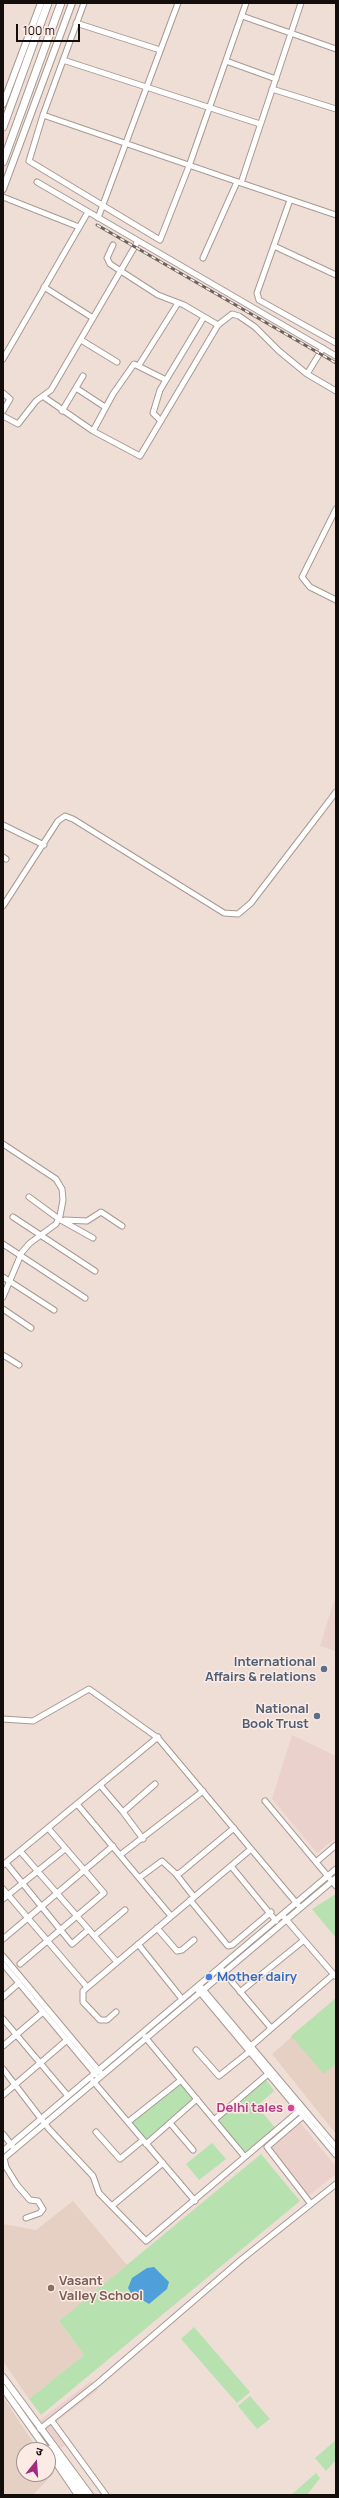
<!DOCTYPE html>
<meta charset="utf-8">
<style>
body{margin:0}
#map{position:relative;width:339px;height:2498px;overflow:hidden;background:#eeded6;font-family:Manrope,"Noto Sans Devanagari",sans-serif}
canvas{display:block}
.frame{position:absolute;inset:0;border:4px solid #130e0c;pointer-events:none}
.north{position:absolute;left:16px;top:2442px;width:40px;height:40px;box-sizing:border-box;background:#fbebe4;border:1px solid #9e938e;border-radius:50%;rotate:17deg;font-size:11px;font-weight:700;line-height:16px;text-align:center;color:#130e0c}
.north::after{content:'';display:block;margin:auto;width:14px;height:18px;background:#a42a7f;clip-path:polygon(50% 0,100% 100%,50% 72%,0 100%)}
.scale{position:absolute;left:16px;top:24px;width:64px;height:18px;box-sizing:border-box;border:2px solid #130e0c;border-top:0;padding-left:5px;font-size:12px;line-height:14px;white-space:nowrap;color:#130e0c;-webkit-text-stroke:3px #fbebe4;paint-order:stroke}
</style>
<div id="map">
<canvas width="339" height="2498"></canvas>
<div class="frame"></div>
<div class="north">उ</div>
<div class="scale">100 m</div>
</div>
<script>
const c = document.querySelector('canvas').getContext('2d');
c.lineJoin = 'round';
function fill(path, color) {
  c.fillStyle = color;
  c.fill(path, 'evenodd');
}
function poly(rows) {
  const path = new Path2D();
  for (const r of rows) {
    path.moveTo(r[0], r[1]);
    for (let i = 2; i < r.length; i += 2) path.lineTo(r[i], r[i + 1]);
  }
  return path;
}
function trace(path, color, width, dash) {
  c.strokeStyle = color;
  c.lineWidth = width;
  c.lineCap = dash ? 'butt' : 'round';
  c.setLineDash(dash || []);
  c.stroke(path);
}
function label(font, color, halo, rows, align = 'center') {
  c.font = font + ' Manrope,sans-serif';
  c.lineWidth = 3;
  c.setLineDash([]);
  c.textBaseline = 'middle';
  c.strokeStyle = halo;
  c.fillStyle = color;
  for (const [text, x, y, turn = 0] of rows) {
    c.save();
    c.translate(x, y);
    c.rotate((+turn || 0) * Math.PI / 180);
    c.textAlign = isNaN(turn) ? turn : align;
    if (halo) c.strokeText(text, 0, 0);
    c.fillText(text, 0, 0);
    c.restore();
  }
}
fill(poly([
 [334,1601,336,1601,336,1651,320,1646],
 [292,1735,336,1756,336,1838,317,1853,272,1799],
 [299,2121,336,2167,336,2174,308,2196,268,2146],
 [91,2381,98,2390,52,2425,67,2444,61,2448,40,2420]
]), '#ebd1cb');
fill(poly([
 [336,1998,336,2134,272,2054],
 [73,2201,127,2265,59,2321,84,2355,29,2399,3,2361,3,2224,36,2230],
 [3,2397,38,2450,24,2450,24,2474,48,2474,48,2464,54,2473,33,2495,3,2495]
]), '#e6d0c4');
fill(poly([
 [336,1894,336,1938,312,1909],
 [336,1998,336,2064,324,2074,291,2036],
 [264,2077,274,2091,257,2106,277,2130,246,2155,214,2120],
 [181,2080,197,2099,147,2141,131,2121],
 [212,2143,226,2159,199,2180,186,2164],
 [261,2154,300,2201,41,2415,29,2399,84,2355,59,2321],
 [194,2327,250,2392,237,2403,181,2339],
 [250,2396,270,2419,257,2429,238,2406],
 [336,2440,336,2460,326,2471,315,2458],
 [316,2473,320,2478,307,2495,291,2495]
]), '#b7e2af');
fill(poly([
 [154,2267,169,2282,167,2289,149,2304,131,2293,128,2288,132,2278,147,2268]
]), '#4e9fda');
const minor = poly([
 [84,3,43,115,29,161,160,240,189,166,246,3],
 [301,3,241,183,336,215],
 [242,16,336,49],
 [76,23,160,50],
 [63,60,260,124],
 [226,61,276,79],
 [272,89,336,109],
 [43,115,241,183],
 [37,182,336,356],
 [3,197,79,227],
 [290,200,257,293,259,300,336,343],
 [98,218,178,3],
 [113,245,107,258,110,264,158,295,184,305,218,325],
 [274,246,336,275],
 [203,258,237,182],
 [44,287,93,318],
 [81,340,117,362],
 [3,359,88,212],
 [139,365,178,303],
 [307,374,323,348],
 [76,388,105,407],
 [3,393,10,399,3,411],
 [44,397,93,431,140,456,218,325,232,314,239,316,255,327,279,351,307,374,336,391],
 [62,411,83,376],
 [3,416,18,424,36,401,51,390,138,241],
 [161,421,153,413,160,390,204,317],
 [93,431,113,394,134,364,166,380],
 [336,509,302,577,310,587,336,600],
 [3,825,44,845],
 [3,857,6,859],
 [3,906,58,821,65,816,73,819,224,913,238,914,251,903,336,792],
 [3,1144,56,1179,62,1189,63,1200,60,1216,56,1224,30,1243,22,1252,3,1297],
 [29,1197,59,1219,93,1238],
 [13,1217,95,1271],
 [65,1220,87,1221,101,1212,122,1226],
 [3,1244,85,1298],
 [3,1277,54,1310],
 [3,1309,31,1328],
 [3,1355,19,1365],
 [3,1719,33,1721,89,1689,158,1738,298,1905],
 [100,1785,123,1812],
 [265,1801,336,1886],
 [77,1804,171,1916],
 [143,1839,123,1812,155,1784],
 [20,1851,117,1962],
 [120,1855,203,1791],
 [316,1862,336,1845],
 [6,1863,72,1944,88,1930],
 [3,1865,158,1737],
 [231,1866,276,1921],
 [176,1874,194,1897],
 [139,1878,162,1861,176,1874,180,1873,234,1828],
 [3,1889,87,1987],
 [3,1899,65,1849],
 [190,1900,228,1946,232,1945,271,1912],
 [284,1917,335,1976],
 [157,1928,177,1951,182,1950,194,1940],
 [94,1936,125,1910],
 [3,1939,113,1846],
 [138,1944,182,1999],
 [3,1956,100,2072],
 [3,1964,96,2075],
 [20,1964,104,1893,48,1828],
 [222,1970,271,2028],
 [201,1987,336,2147],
 [198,1990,336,2155],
 [240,1992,304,1940],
 [3,1997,19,1983],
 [116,2012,107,2020,100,2020,83,2002,83,1991,251,1849],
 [3,2019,68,2096],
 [145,2037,245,2157],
 [3,2046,43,2012],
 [251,2046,334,1974],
 [196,2050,219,2076,249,2052],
 [3,2069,49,2129,93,2176,99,2193,146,2241,299,2111],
 [93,2081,195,2201],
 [3,2095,67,2040],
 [303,2116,267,2147,311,2204],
 [214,2120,268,2074],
 [128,2122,181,2080],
 [170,2123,193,2150],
 [96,2132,120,2159,143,2140],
 [3,2134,13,2147],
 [146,2144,197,2099],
 [3,2151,336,1869],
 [4,2158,6,2167,17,2185,30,2200,38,2201,43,2209,40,2213,26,2218],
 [3,2159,336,1878],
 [113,2205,163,2163],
 [52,2421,106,2495],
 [40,2429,98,2383,242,2259,336,2184]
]);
const major = poly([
 [3,104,41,3],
 [3,189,72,3],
 [3,2377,90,2495],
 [3,2388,47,2450],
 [49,2449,84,2495],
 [53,2458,78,2495]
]);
const highway = poly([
 [3,127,48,3],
 [3,162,61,3]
]);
trace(minor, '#a89992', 7);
trace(major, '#a89992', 8);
trace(highway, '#a89992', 9);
trace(minor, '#fff', 5);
trace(major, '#fff', 6);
trace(highway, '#fff', 7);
const rail = poly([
 [97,225,336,363]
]);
trace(rail, '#6c625e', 3);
trace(rail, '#fbebe4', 1.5, [4.5]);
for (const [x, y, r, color] of [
 [324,1669,4,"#5c6f8a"],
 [317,1716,4,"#5c6f8a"],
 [209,1977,4,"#3f7fe0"],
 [291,2108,4,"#d1479c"],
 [51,2288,4,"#8d6e63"]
]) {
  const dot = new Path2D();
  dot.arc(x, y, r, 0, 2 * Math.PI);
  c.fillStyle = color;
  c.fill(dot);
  trace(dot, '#fbebe4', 1.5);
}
label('bold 13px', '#4e5e75', '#fbebe4', [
 ["International",316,1662],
 ["Affairs & relations",316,1677],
 ["National",309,1709],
 ["Book Trust",309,1724]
], 'right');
label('bold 13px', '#366cbe', '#fbebe4', [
 ["Mother dairy",217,1977]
], 'left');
label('bold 13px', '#b23c85', '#fbebe4', [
 ["Delhi tales",283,2108]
], 'right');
label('bold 13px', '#785e54', '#fbebe4', [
 ["Vasant",59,2281],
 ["Valley School",59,2296]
], 'left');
</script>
